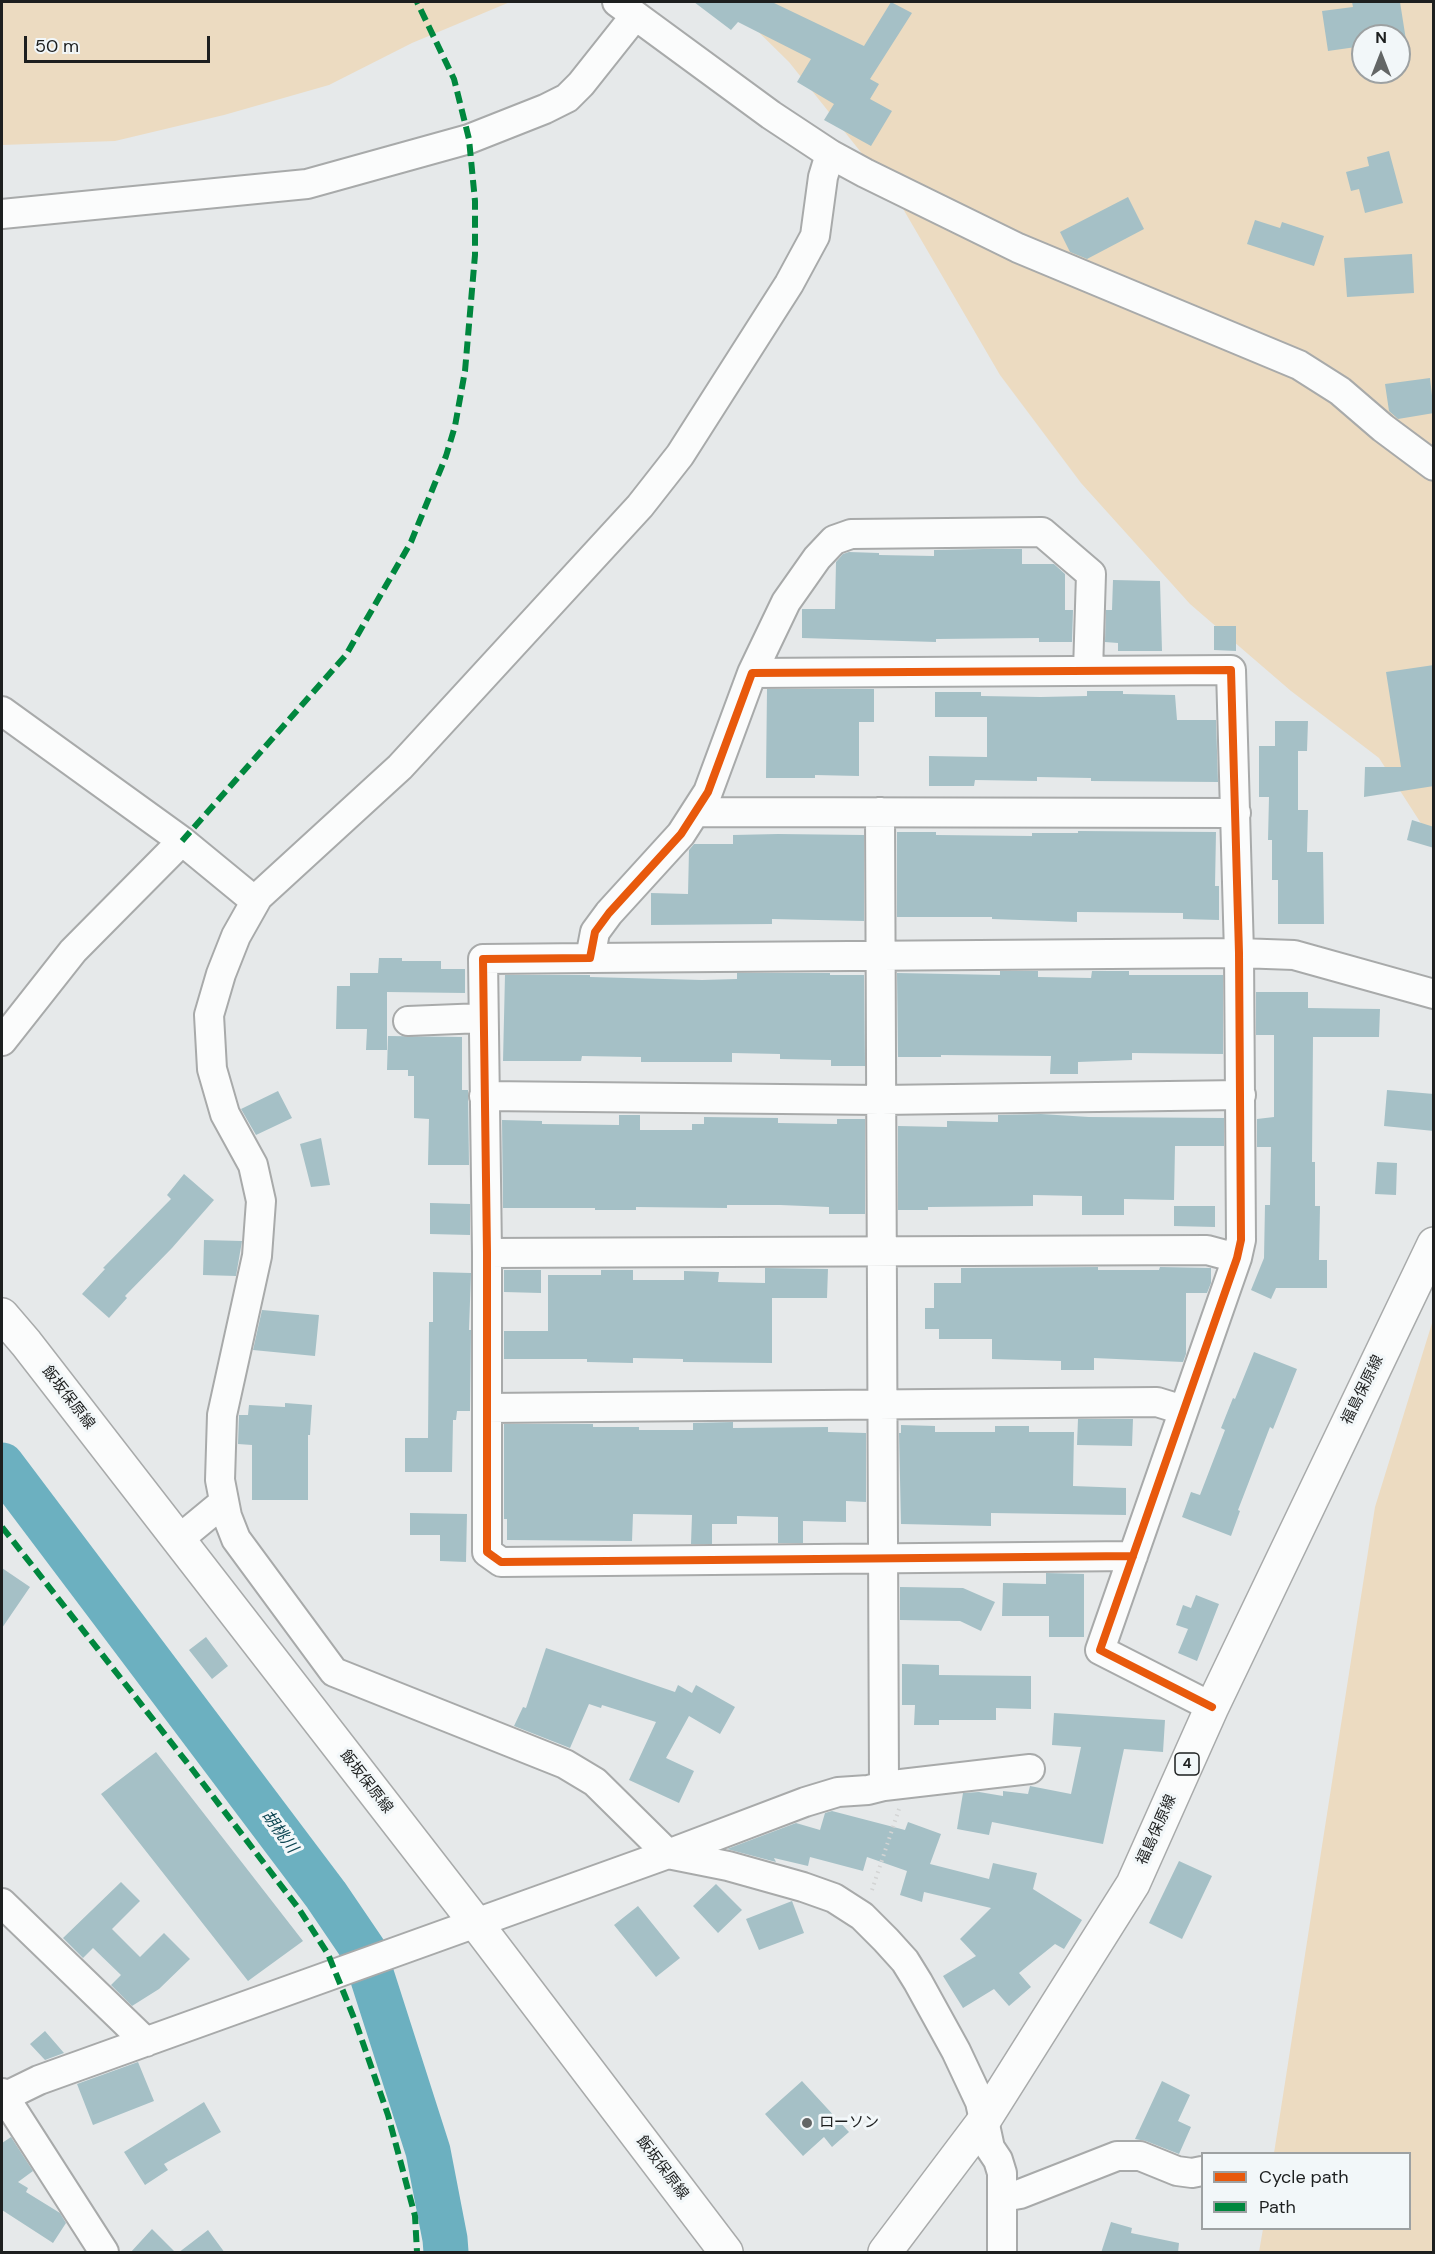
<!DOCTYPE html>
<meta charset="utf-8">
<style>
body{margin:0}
#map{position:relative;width:1435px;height:2254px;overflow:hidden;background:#e6e9ea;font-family:"DM Sans",sans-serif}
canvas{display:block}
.frame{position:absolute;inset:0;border:3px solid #1d1f1f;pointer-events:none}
.legend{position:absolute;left:1201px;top:2152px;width:210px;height:78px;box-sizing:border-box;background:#f2f7f9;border:2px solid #9da1a2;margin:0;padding:8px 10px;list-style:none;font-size:18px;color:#1d1f1f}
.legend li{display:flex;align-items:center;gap:12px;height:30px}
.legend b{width:30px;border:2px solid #9da1a2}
.north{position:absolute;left:1351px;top:24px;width:60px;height:60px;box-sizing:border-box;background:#f2f7f9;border:2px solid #9da1a2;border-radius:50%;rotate:0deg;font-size:16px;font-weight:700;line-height:24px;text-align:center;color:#1d1f1f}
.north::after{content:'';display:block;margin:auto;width:21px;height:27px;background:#636666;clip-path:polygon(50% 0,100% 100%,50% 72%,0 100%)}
.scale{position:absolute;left:24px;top:36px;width:186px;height:27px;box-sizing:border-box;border:3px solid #1d1f1f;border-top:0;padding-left:8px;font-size:18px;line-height:21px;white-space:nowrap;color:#1d1f1f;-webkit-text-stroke:4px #f2f7f9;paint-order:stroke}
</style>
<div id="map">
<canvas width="1435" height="2254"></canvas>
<div class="frame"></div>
<ul class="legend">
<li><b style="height:8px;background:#e8590c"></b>Cycle path</li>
<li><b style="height:8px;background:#00873e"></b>Path</li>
</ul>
<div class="north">N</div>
<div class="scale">50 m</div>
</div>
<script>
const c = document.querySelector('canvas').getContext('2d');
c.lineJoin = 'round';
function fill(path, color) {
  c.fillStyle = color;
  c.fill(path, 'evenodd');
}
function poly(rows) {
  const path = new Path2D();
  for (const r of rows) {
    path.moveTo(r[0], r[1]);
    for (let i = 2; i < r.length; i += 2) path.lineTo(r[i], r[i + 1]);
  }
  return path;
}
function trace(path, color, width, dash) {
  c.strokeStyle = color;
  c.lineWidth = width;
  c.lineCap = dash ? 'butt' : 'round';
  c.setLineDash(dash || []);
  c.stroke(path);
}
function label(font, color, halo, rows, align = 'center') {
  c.font = font + ' "DM Sans","Noto Sans JP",sans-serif';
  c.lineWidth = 6;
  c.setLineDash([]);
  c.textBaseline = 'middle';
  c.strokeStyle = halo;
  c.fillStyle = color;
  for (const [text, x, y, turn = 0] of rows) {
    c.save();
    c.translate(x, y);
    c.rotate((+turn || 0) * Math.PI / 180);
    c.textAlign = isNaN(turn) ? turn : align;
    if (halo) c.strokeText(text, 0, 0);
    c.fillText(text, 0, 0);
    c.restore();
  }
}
fill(poly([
 [2,2,510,2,412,43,329,85,224,115,115,141,2,145],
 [728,2,1433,2,1433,842,1379,758,1291,691,1190,604,1081,483,1000,375,895,195,789,62],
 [1363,36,1399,36,1399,72,1363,72],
 [1433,1320,1433,2252,1259,2252,1263,2229,1410,2228,1410,2154,1274,2153,1375,1507]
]), '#ecdbc1');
trace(poly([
 [2,1465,326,1895,364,1951,428,2151,445,2239,446,2252]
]), '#6cb0c0', 45);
fill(poly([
 [694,2,772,2,864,46,891,2,912,13,870,79,879,84,870,99,892,111,871,146,824,120,834,104,797,82,811,59,738,22,731,30],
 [1352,2,1400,2,1406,40,1399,41,1399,36,1363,36,1363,46,1328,51,1322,11,1353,7],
 [1389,151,1403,203,1365,213,1359,189,1351,191,1346,172,1369,166,1367,157],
 [1128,197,1144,229,1087,259,1070,252,1060,232],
 [1255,220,1280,228,1282,222,1324,236,1314,266,1247,244],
 [1412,254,1414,293,1347,297,1344,258],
 [1430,378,1434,413,1398,419,1389,411,1385,384],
 [984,549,1022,549,1022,564,1054,564,1065,574,1065,610,1073,610,1072,642,1039,642,1039,638,936,639,936,642,802,638,802,609,835,609,836,562,843,554,849,552,879,553,879,555,934,556,934,550],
 [1113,580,1160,581,1162,651,1118,651,1118,643,1105,642,1106,610,1112,610],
 [1214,626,1236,626,1236,651,1214,650],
 [1434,665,1434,786,1364,797,1365,767,1401,767,1386,672],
 [767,689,874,689,874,722,859,722,859,776,815,775,815,778,766,778],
 [1087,691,1123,691,1123,694,1175,695,1177,720,1216,720,1218,782,1091,781,1091,778,1037,777,1037,781,975,780,974,786,929,786,929,756,987,757,987,717,935,717,935,692,981,692,981,696,1041,697,1087,696],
 [1275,721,1308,721,1307,751,1298,751,1298,810,1308,810,1307,852,1323,852,1324,924,1278,924,1278,880,1272,880,1272,840,1268,840,1269,797,1259,797,1259,746,1275,746],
 [1412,820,1434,827,1434,848,1407,840],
 [1078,831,1216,832,1215,886,1219,886,1219,920,1183,919,1183,913,1077,912,1077,922,992,919,992,917,897,917,897,832,936,832,936,835,1032,836,1032,833,1078,833],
 [778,834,864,835,864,921,772,919,772,924,651,925,651,893,688,894,689,850,694,844,733,844,733,835],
 [379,958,402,958,402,961,441,961,441,969,465,969,465,993,387,992,387,1050,366,1050,367,1029,336,1029,337,986,350,986,350,973,378,973],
 [1000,971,1038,971,1038,977,1091,978,1092,971,1129,971,1129,975,1223,975,1223,1054,1132,1053,1132,1060,1078,1062,1078,1074,1050,1074,1051,1056,941,1055,941,1057,898,1057,897,973,1000,975],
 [737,973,830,973,830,975,864,975,865,1066,831,1066,831,1060,780,1059,780,1054,732,1053,732,1062,641,1062,641,1057,582,1056,581,1061,503,1061,505,975,590,975,590,977,702,980,737,979],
 [1256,992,1308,992,1308,1008,1380,1009,1379,1037,1313,1037,1312,1162,1315,1162,1315,1206,1320,1206,1319,1260,1327,1260,1327,1288,1276,1288,1271,1299,1251,1290,1264,1258,1265,1205,1270,1205,1271,1147,1257,1147,1257,1119,1274,1117,1274,1035,1256,1035],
 [388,1036,462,1037,462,1090,468,1090,469,1165,428,1165,429,1119,414,1118,414,1076,408,1076,408,1070,387,1070],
 [1387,1090,1434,1094,1434,1131,1384,1126],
 [278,1091,292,1118,256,1135,241,1109],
 [1041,1114,1089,1117,1224,1118,1224,1146,1175,1146,1174,1200,1124,1199,1124,1215,1082,1215,1082,1196,1033,1195,1033,1206,928,1207,928,1210,898,1210,898,1126,947,1127,947,1121,998,1122,998,1115],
 [619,1115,640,1115,640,1130,692,1130,692,1124,704,1124,704,1117,778,1118,778,1123,837,1124,837,1119,865,1119,865,1214,829,1214,829,1207,780,1205,727,1205,727,1208,636,1207,636,1210,595,1210,595,1208,503,1208,502,1120,542,1121,542,1124,619,1125],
 [321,1138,330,1185,311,1187,300,1144],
 [1377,1162,1397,1163,1396,1195,1375,1194],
 [184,1174,214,1200,172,1248,125,1296,127,1298,109,1318,82,1294,105,1269,103,1268,171,1199,167,1195],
 [430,1203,470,1204,470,1235,430,1234],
 [1174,1206,1215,1206,1215,1227,1174,1226],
 [204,1240,242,1241,236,1276,203,1275],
 [1098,1267,1098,1270,1159,1270,1160,1267,1211,1268,1211,1283,1207,1293,1186,1293,1186,1354,1183,1362,1094,1358,1094,1370,1061,1370,1061,1361,992,1359,992,1339,939,1339,939,1329,925,1329,925,1308,934,1308,934,1283,961,1283,961,1268],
 [765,1268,828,1269,827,1298,772,1298,772,1363,683,1362,683,1359,633,1358,633,1363,587,1362,587,1359,504,1359,504,1331,548,1331,548,1275,601,1275,601,1270,633,1270,633,1280,684,1280,684,1271,719,1272,718,1282,765,1283],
 [504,1270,541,1270,541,1293,504,1292],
 [433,1272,471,1273,469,1330,471,1330,470,1411,457,1411,456,1420,453,1420,452,1472,405,1472,405,1438,428,1438,429,1322,433,1322],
 [262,1310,319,1315,315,1356,253,1350],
 [1254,1352,1297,1369,1273,1429,1270,1427,1238,1510,1240,1511,1231,1536,1182,1517,1191,1492,1200,1495,1225,1430,1221,1428,1233,1398,1235,1399],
 [285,1403,312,1405,310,1435,308,1435,308,1500,252,1500,252,1445,238,1444,239,1415,248,1415,249,1405,285,1407],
 [1078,1419,1133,1419,1132,1446,1077,1445],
 [733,1422,733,1428,828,1427,828,1432,866,1433,866,1502,846,1501,846,1522,803,1521,803,1543,778,1543,778,1517,737,1516,737,1524,712,1524,712,1544,691,1544,692,1515,633,1514,632,1541,507,1540,507,1519,504,1519,504,1424,593,1424,593,1427,639,1427,639,1430,693,1430,693,1423],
 [901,1425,935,1426,935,1432,995,1432,995,1426,1029,1426,1029,1432,1074,1432,1073,1486,1126,1488,1126,1515,991,1513,991,1526,901,1524,899,1433,901,1433],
 [410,1513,467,1514,466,1562,440,1561,440,1535,410,1535],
 [2,1568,30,1587,2,1628],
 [1046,1573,1084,1574,1084,1637,1049,1637,1049,1616,1002,1616,1003,1583,1046,1584],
 [900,1587,963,1588,995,1602,981,1631,960,1621,900,1620],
 [1196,1595,1219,1604,1197,1661,1178,1653,1188,1629,1176,1625,1183,1605,1191,1608],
 [206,1637,228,1666,212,1679,189,1650],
 [546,1648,675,1692,678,1685,692,1693,696,1685,735,1707,720,1734,689,1716,666,1758,694,1771,679,1803,629,1780,656,1722,602,1705,601,1708,589,1704,570,1748,514,1726,523,1707,526,1708],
 [902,1664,939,1665,939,1675,1031,1676,1031,1709,996,1708,996,1720,939,1720,939,1725,914,1725,915,1705,902,1705],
 [1054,1713,1165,1720,1163,1752,1124,1749,1103,1844,992,1822,989,1835,957,1829,963,1793,979,1792,1003,1796,1003,1791,1028,1794,1030,1786,1071,1794,1081,1747,1052,1745],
 [156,1752,303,1941,248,1981,101,1794],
 [832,1811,905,1830,908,1822,941,1834,930,1864,989,1879,993,1863,1037,1873,1033,1889,1082,1920,1064,1949,1055,1944,1019,1973,1031,1987,1009,2006,994,1989,963,2008,943,1976,976,1956,960,1939,991,1908,924,1892,922,1902,900,1895,907,1871,867,1857,863,1871,810,1857,808,1866,774,1858,776,1862,727,1849,796,1823,820,1830,825,1813],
 [1179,1861,1212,1876,1182,1939,1149,1923],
 [121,1882,140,1901,112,1929,140,1957,164,1933,190,1959,159,1989,132,2006,111,1985,121,1975,93,1948,83,1958,63,1938],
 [716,1884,742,1910,718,1933,693,1906],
 [792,1901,804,1933,759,1950,746,1919],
 [638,1906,680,1958,656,1977,614,1925],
 [45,2031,64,2053,45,2060,30,2044],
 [138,2062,154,2101,93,2125,77,2084],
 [802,2081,849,2132,832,2147,824,2137,803,2156,765,2114],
 [1162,2081,1190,2095,1178,2121,1191,2127,1179,2154,1146,2141,1135,2139],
 [204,2102,221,2132,164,2164,168,2170,145,2185,124,2152],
 [11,2137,33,2171,18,2182,28,2188,26,2192,60,2213,66,2223,53,2243,2,2210,2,2143],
 [1111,2222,1132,2228,1131,2233,1179,2243,1178,2253,1101,2253],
 [152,2229,176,2253,130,2253],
 [208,2230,225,2253,178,2253]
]), '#a5c0c6');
const minor = poly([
 [617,2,771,115,830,154,865,173,1018,248,1299,365,1340,391,1383,428,1434,466],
 [830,154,823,177,815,236,789,284,680,455,640,506,400,767,258,897,236,936,221,974,209,1015,212,1069,225,1114,253,1165,261,1201,257,1256,222,1415,220,1480,227,1516,236,1539,334,1672,565,1764,595,1782,668,1854,728,1866,803,1887,834,1898,862,1916,886,1940,905,1961,918,1982,956,2051,980,2102,990,2148,998,2160,1002,2173,1002,2252],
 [2,214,307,184,469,139,545,109,567,98,581,84,635,16],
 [752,673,786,602,817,558,834,540,851,534,1042,532,1091,574,1088,671],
 [2,711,182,841,255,901],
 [696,812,1236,813],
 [590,958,1239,953,1294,955,1434,994],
 [408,1021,483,1018],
 [2,1041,73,951,182,841],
 [484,1096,881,1100,1241,1095],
 [487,1253,1207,1250,1237,1258],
 [487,1408,1157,1402,1183,1410],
 [178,1540,224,1502],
 [1133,1556,501,1562,487,1552,487,1253,483,959,590,958,595,932,609,913,681,834,708,792,752,673,1231,670,1239,953,1241,1240,1237,1258,1100,1650,1212,1707],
 [884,1786,1030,1769],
 [2,1903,146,2042],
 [2,2093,104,2252],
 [2,2098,39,2080,668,1854,805,1802,838,1792,868,1790,884,1786,880,812],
 [1003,2197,1020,2194,1117,2156,1140,2156,1177,2171,1192,2173,1202,2171]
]);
const major = poly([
 [2,1315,26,1343,475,1922,726,2252],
 [885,2252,983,2122,1133,1884,1212,1707,1434,1244]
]);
trace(minor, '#a8aaaa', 32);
trace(major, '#a8aaaa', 36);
trace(poly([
 [872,1890,899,1809]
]), '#d3d4d4', 4, [1.5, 4.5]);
trace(minor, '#fbfcfc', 28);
trace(major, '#fbfcfc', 33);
trace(poly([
 [182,841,346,655,411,542,446,456,455,426,465,371,475,255,475,201,469,139,454,79,417,2],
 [2,1527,192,1769,299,1909,328,1954,356,2023,388,2115,415,2216,417,2252]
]), '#00873e', 6, [12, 6]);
trace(poly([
 [1133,1556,501,1562,487,1552,487,1253,483,959,590,958,595,932,609,913,681,834,708,792,752,673,1231,670,1239,953,1241,1240,1237,1258,1100,1650,1212,1707]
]), '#e8590c', 8);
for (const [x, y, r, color] of [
 [807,2123,6,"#636666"]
]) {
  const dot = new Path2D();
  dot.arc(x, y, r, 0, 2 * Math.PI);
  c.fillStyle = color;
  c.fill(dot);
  trace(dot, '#f2f7f9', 2);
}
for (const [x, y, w] of [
 [1187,1764,24]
]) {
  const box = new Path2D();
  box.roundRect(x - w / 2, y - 11, w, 22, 4.5);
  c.fillStyle = '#f2f7f9';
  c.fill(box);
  trace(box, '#1d1f1f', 1.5);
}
label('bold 14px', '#1d1f1f', null, [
 ["4",1187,1764]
]);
label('15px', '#1d1f1f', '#f2f7f9', [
 ["福島保原線",1363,1390,-64],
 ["飯坂保原線",68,1398,52],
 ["飯坂保原線",366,1782,52],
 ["福島保原線",1157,1830,-66],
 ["飯坂保原線",662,2168,53]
]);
label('15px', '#1d1f1f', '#f2f7f9', [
 ["ローソン",819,2123]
], 'left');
label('italic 16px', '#0d4652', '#f2f7f9', [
 ["胡桃川",279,1832,53]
]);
</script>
